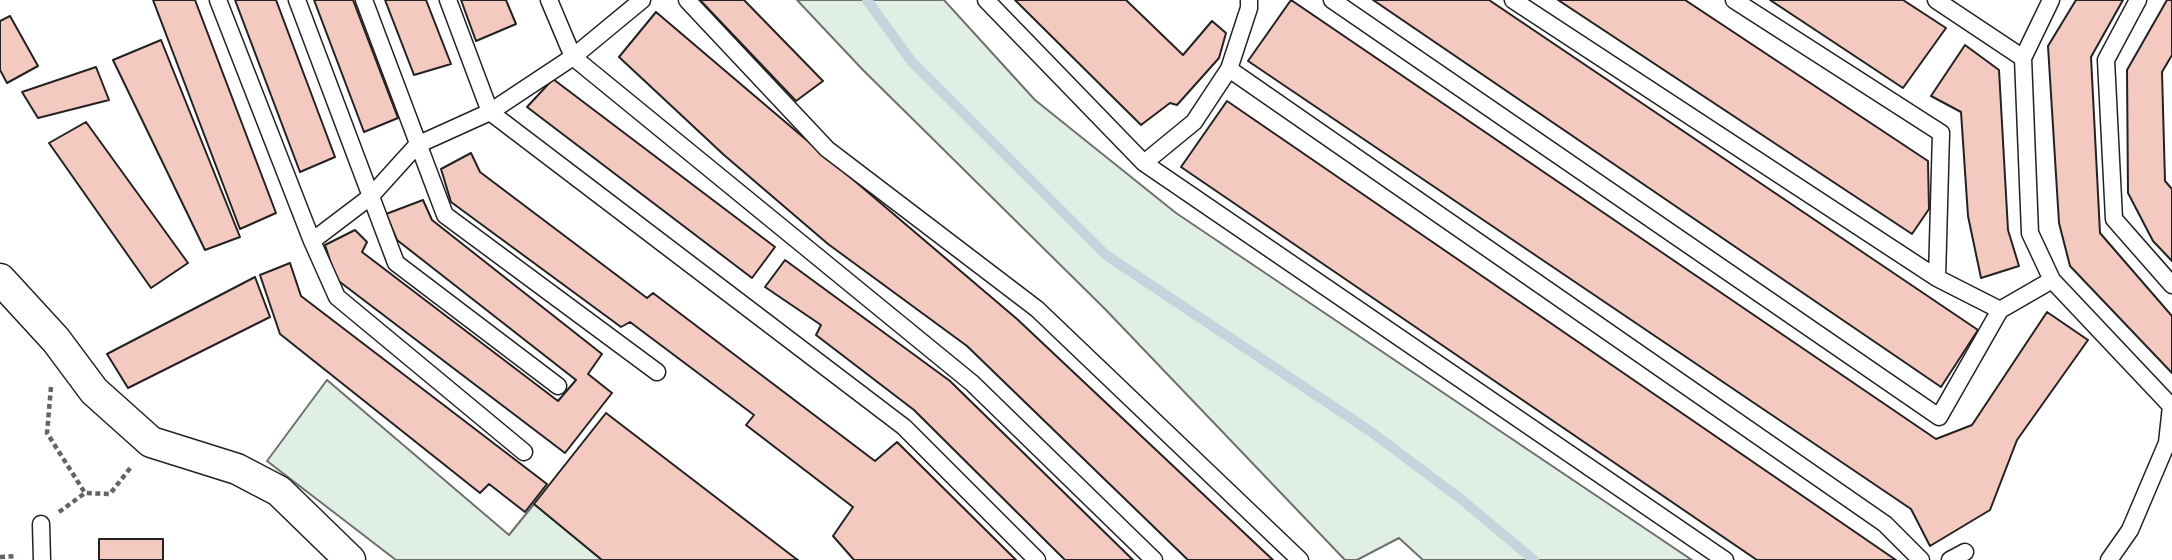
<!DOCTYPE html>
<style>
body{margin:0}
canvas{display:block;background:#fff}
</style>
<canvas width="2172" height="560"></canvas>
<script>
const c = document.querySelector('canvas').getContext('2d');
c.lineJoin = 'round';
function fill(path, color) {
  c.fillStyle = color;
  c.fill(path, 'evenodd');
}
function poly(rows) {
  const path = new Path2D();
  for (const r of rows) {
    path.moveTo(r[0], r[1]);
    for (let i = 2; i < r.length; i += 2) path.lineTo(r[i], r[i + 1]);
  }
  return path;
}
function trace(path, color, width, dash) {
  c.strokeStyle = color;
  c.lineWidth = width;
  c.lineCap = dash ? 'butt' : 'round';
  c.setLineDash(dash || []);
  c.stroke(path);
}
const green = poly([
 [797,0,944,0,1035,100,1176,213,1692,560,1423,560,1399,538,1357,560,1345,560,1105,309,863,70,797,0],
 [327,380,509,535,534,504,602,560,396,560,267,461,327,380]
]);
fill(green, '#e0efe3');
trace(green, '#6f6f6f', 2);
trace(poly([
 [867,0,912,62,1106,255,1370,431,1462,500,1534,560]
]), '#c7d3dd', 10);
const building = poly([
 [153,0,195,0,276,213,240,229,153,0],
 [235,0,276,0,335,157,300,172,235,0],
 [314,0,353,0,398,118,364,132,314,0],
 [385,0,426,0,451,64,414,75,385,0],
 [461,0,506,0,516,24,476,41,461,0],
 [700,0,744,0,823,81,796,101,700,0],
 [1015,0,1126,0,1183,55,1212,21,1226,33,1219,58,1177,105,1170,103,1141,125,1015,0],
 [1291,0,1936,439,1972,425,2047,312,2088,340,2017,440,1990,510,1930,546,1911,509,1248,61,1291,0],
 [1373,0,1489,0,1978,330,1941,387,1373,0],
 [1558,0,1685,0,1928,161,1929,209,1912,234,1558,0],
 [1770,0,1903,0,1946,28,1903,88,1770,0],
 [2076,0,2123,0,2091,57,2100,233,2172,316,2172,373,2070,266,2059,223,2048,46,2076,0],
 [2167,0,2172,0,2172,55,2162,72,2165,181,2172,189,2172,261,2153,241,2128,193,2127,70,2167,0],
 [656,12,1017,319,1273,560,1188,560,967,346,828,244,724,155,619,57,656,12],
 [10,16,38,66,7,83,0,70,0,21,10,16],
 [161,40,240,237,205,250,113,60,161,40],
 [1965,45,1999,70,2008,230,2019,266,1981,278,1968,216,1961,112,1931,96,1965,45],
 [96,67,109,100,38,118,22,92,96,67],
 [553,79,775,247,752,278,527,107,553,79],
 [1227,101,1896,560,1757,560,1181,167,1227,101],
 [86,122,188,263,151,288,49,143,86,122],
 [471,153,480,172,647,298,653,293,875,461,897,442,1016,560,854,560,833,536,853,507,746,425,754,415,630,322,621,327,451,202,441,169,471,153],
 [423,200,432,220,602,354,588,374,612,393,565,453,336,279,325,245,355,230,367,242,362,252,558,401,576,380,397,240,386,214,423,200],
 [785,260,950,381,1133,560,1065,560,914,410,816,335,821,325,765,287,785,260],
 [290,263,301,296,547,484,525,512,489,484,480,493,280,334,260,275,290,263],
 [255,277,270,317,128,388,107,354,255,277],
 [606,413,795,558,798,560,602,560,534,504,606,413],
 [99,539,163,539,163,560,99,560,99,539]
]);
fill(building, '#f3c9c0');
trace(building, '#222', 2);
const service = poly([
 [218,0,312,241,337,297,524,452],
 [297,0,396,263,558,386],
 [364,0,445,215,657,372],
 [448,0,490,112,904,427,1037,560],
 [549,0,573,57,972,383,1154,560],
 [687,0,827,149,1037,309,1300,560],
 [986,0,1144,163,1725,560],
 [1332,0,1939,417,2000,310,2052,280],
 [1513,0,1937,278,2000,310],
 [1734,0,1941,133,1937,278],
 [1936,0,2023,58],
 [2051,0,2023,58,2030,233,2052,280,2171,406,2167,443,2130,530,2109,560],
 [2138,0,2106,60,2114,219,2172,285],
 [1229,69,1885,524,1921,560],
 [1144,163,1194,122,1229,69,1249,8,1249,0],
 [312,241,370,197,417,145,490,112,573,57,642,0],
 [41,524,42,560],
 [1950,560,1965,552]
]);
const minor = poly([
 [0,279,56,340,94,391,151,442,237,469,279,491,350,560]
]);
trace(service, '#222', 19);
trace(minor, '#222', 33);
trace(poly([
 [51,387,47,433,85,493,110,494,131,467],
 [59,512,85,493],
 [0,557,17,556]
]), '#646464', 4.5, [5, 3.5]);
trace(service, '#fff', 16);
trace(minor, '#fff', 30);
</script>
